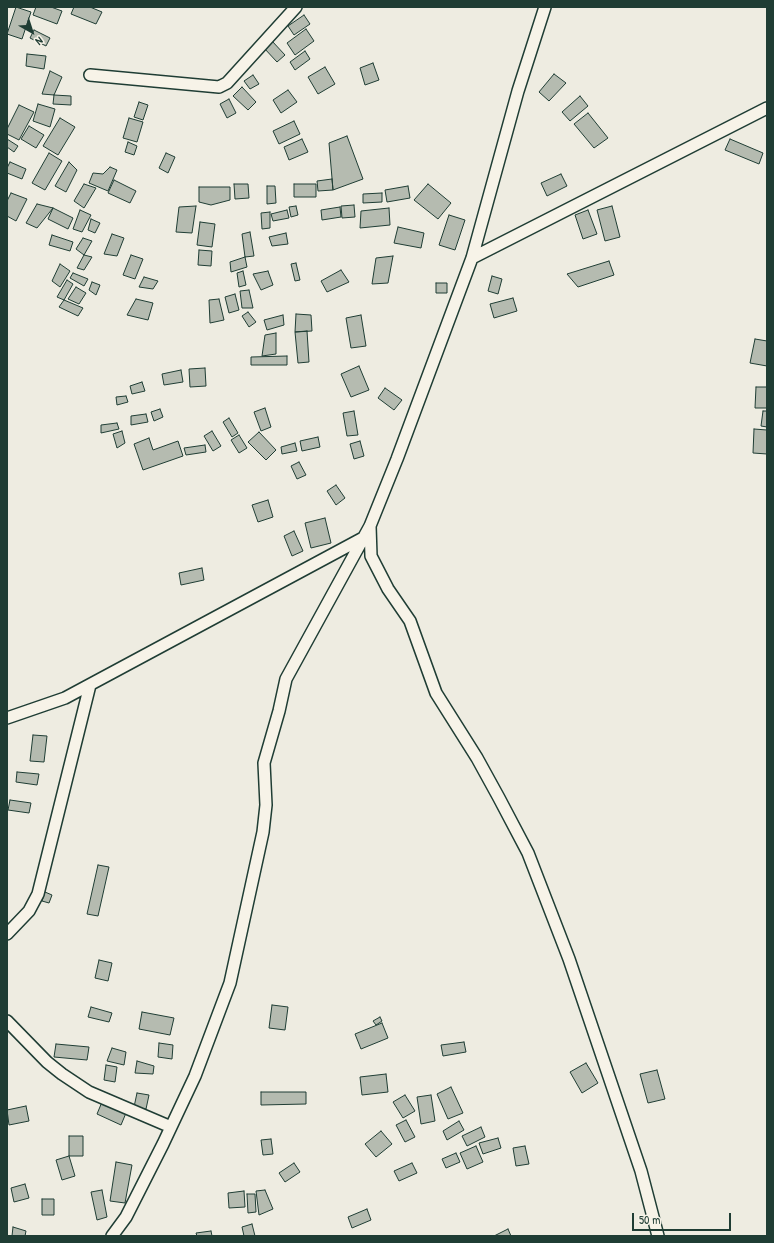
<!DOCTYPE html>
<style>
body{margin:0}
#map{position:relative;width:774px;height:1243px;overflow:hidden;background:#eeece1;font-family:"Patrick Hand",sans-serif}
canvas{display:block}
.frame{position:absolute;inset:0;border:8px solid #1f3d34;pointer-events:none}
.north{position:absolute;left:12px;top:12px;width:40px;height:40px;-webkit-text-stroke:3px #f7f3e8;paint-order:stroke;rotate:141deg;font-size:11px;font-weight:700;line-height:16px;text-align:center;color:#1f3d34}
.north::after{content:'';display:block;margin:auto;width:14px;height:18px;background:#1f3d34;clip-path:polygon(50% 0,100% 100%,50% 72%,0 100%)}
.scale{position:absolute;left:632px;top:1213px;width:99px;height:18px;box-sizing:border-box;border:2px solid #1f3d34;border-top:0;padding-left:5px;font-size:12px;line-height:14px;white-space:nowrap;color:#1f3d34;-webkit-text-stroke:3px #f7f3e8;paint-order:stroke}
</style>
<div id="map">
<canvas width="774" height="1243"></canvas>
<div class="frame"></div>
<div class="north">N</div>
<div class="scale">50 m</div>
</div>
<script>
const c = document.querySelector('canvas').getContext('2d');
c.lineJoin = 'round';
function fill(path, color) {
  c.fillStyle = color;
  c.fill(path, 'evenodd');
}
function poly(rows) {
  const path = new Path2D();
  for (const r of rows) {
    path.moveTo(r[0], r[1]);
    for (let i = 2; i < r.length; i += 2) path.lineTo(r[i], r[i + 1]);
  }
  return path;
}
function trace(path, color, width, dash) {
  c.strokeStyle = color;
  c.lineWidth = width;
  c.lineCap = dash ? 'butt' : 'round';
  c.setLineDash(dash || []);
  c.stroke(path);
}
const building = poly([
 [16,7,31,12,22,39,7,34,16,7],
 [36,7,51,7,62,11,57,24,33,15,36,7],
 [74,7,90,7,102,12,96,24,71,14,74,7],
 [304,15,310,24,294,35,288,26,304,15],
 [306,29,314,41,295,55,287,43,306,29],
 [34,30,50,38,46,46,30,38,34,30],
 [272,41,285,55,277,62,264,48,272,41],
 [305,51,310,59,295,70,290,62,305,51],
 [27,54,46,56,44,69,26,66,27,54],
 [373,63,379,80,365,85,360,68,373,63],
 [325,67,335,84,318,94,308,77,325,67],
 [50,71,62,77,54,95,42,94,50,71],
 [554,74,566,83,549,101,539,92,554,74],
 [253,75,259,84,250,89,244,81,253,75],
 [242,87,256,102,248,110,233,96,242,87],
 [288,90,297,102,281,113,273,100,288,90],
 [54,95,71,96,71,105,53,104,54,95],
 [580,96,588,106,570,121,562,112,580,96],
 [229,99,236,113,227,118,220,104,229,99],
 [139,102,148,105,143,120,134,117,139,102],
 [38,104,55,109,50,127,33,121,38,104],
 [19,105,34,112,19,140,7,134,7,129,19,105],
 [588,113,608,138,594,148,574,124,588,113],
 [60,118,75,127,58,155,43,146,60,118],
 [129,118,143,122,137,142,123,138,129,118],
 [294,121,300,134,279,144,273,131,294,121],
 [29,126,44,135,36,148,21,139,29,126],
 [347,136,363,179,333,190,329,143,347,136],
 [7,139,18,146,14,152,7,147,7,139],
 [302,139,308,152,289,160,284,147,302,139],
 [730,139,763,153,759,164,725,150,730,139],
 [128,142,137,146,134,155,125,152,128,142],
 [49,153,62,161,45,190,32,183,49,153],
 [166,153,175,157,168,173,159,168,166,153],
 [10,162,26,169,22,179,7,173,7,168,10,162],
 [69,162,77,170,66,192,55,186,69,162],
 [110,167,117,170,108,191,89,183,93,173,103,174,110,167],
 [561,174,567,186,547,196,541,183,561,174],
 [332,179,333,190,318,191,317,181,332,179],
 [114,180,136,191,130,203,108,193,114,180],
 [84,184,96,188,84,208,74,201,84,184],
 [234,184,248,184,249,198,235,199,234,184],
 [294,184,316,184,316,197,294,197,294,184],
 [428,184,451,203,438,219,414,200,428,184],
 [267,186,275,186,276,203,267,204,267,186],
 [408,186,410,198,387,202,385,190,408,186],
 [199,187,230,187,230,200,211,205,199,202,199,187],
 [11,193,27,199,16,221,7,216,7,201,11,193],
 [382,193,382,202,363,203,363,194,382,193],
 [37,204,53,208,37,228,26,223,37,204],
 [354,205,355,217,342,218,341,206,354,205],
 [196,206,192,233,176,232,179,207,196,206],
 [296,206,298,215,291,217,289,207,296,206],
 [612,206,620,237,605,241,597,210,612,206],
 [340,207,341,217,322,220,321,210,340,207],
 [53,208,73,218,68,229,48,219,53,208],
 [389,208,390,225,360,228,361,211,389,208],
 [80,210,91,215,82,232,73,229,80,210],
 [287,210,289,218,273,221,271,214,287,210],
 [588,210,597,234,583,239,575,215,588,210],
 [270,212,270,228,262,229,261,213,270,212],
 [449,215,465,220,455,250,439,245,449,215],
 [91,219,100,223,95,233,88,230,91,219],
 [200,222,215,224,212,247,197,245,200,222],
 [398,227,424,233,421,248,394,243,398,227],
 [250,232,254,256,245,257,242,234,250,232],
 [286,233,288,244,272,246,269,237,286,233],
 [112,234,124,238,117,256,104,254,112,234],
 [52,235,73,242,70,251,49,245,52,235],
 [83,238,92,241,84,255,76,249,83,238],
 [199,250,212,251,211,266,198,265,199,250],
 [84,255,92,257,84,270,77,268,84,255],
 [131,255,143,259,135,279,123,275,131,255],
 [393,256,388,283,372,284,376,258,393,256],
 [245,257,247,267,231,272,230,262,245,257],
 [609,261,614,275,578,287,567,274,609,261],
 [296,263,300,280,295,281,291,264,296,263],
 [60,264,70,271,60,287,52,281,60,264],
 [341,270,349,282,327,292,321,281,341,270],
 [243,271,246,285,239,287,237,273,243,271],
 [268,271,273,285,261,290,253,274,268,271],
 [73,273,88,279,84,286,70,278,73,273],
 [492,276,502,279,498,294,488,291,492,276],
 [144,277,158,281,153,289,139,287,144,277],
 [67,280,73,284,64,300,57,297,67,280],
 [92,282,100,285,96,295,89,290,92,282],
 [436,283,447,283,447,293,436,293,436,283],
 [76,287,86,293,79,304,68,299,76,287],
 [249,290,253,308,242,308,240,291,249,290],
 [235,294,239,310,229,313,225,297,235,294],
 [513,298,517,311,494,318,490,304,513,298],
 [136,299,153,303,148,320,127,315,136,299],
 [219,299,224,320,210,323,209,300,219,299],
 [64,300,83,308,78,316,59,307,64,300],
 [248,312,256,322,249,327,242,316,248,312],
 [296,314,311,315,312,331,295,332,296,314],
 [283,315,284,325,267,330,264,320,283,315],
 [361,315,366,346,351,348,346,318,361,315],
 [307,331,309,362,298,363,295,332,307,331],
 [276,333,276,354,262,356,265,335,276,333],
 [755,339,767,341,767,366,750,363,755,339],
 [287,356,287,365,251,365,251,357,287,356],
 [359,366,369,390,351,397,341,374,359,366],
 [205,368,206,386,190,387,189,369,205,368],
 [181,370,183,382,164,385,162,374,181,370],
 [142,382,145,391,132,394,130,386,142,382],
 [756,387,767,387,767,408,755,408,756,387],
 [385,388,402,400,394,410,378,398,385,388],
 [126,396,128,402,117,405,116,397,126,396],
 [265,408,271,427,261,431,254,412,265,408],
 [160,409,163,417,154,421,151,412,160,409],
 [354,411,358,435,347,436,343,413,354,411],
 [763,411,767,411,767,427,761,426,763,411],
 [146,414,148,422,131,425,131,416,146,414],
 [229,418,238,433,232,437,223,422,229,418],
 [117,423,119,429,101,433,101,425,117,423],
 [754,429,767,430,767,454,753,453,754,429],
 [122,431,125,443,117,448,113,434,122,431],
 [212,431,221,446,213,451,204,436,212,431],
 [259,432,276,450,266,460,248,442,259,432],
 [239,435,247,448,239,453,231,440,239,435],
 [318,437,320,447,302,451,300,441,318,437],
 [149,438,153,450,178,441,183,456,143,470,134,444,149,438],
 [360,441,364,456,354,459,350,444,360,441],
 [295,443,297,451,282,454,281,447,295,443],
 [205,445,206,452,186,455,184,448,205,445],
 [299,462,306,475,297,479,291,466,299,462],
 [336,485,345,498,336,505,327,491,336,485],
 [268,500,273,517,258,522,252,505,268,500],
 [325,518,331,543,311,548,305,523,325,518],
 [294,531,303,551,292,556,284,536,294,531],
 [202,568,204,580,181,585,179,573,202,568],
 [33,735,47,736,44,762,30,761,33,735],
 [17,772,39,774,37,785,16,782,17,772],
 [10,800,31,803,29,813,8,810,10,800],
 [98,865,109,867,98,916,87,914,98,865],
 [45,892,52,895,49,903,42,901,45,892],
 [99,960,112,963,108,981,95,978,99,960],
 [272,1005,288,1007,285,1030,269,1028,272,1005],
 [91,1007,112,1013,109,1022,88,1017,91,1007],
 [142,1012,174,1018,170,1035,139,1029,142,1012],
 [380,1017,382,1021,376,1025,373,1021,380,1017],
 [382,1023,388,1038,361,1049,355,1034,382,1023],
 [464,1042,466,1052,443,1056,441,1045,464,1042],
 [159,1043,173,1045,172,1059,158,1057,159,1043],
 [56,1044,89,1047,87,1060,54,1057,56,1044],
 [112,1048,126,1052,124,1065,107,1061,112,1048],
 [137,1061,154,1066,153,1074,135,1073,137,1061],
 [586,1063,598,1083,582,1093,570,1072,586,1063],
 [106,1065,117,1067,115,1082,104,1080,106,1065],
 [657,1070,665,1099,648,1103,640,1074,657,1070],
 [386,1074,388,1092,362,1095,360,1077,386,1074],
 [451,1087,463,1113,448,1119,437,1094,451,1087],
 [261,1092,306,1092,306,1104,261,1105,261,1092],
 [137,1093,149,1095,146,1109,134,1107,137,1093],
 [405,1095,415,1111,403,1118,393,1102,405,1095],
 [431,1095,435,1121,421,1124,417,1097,431,1095],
 [102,1102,126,1113,121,1125,97,1114,102,1102],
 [26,1106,29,1121,9,1125,7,1110,26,1106],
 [406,1120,415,1137,405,1142,396,1125,406,1120],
 [459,1121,464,1130,447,1140,443,1131,459,1121],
 [481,1127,485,1137,467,1146,462,1136,481,1127],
 [381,1131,392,1144,376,1157,365,1144,381,1131],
 [69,1136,83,1136,83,1156,69,1156,69,1136],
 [498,1138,501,1148,483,1154,479,1143,498,1138],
 [271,1139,273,1154,263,1155,261,1140,271,1139],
 [476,1146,483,1162,467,1169,460,1153,476,1146],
 [525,1146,529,1164,516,1166,513,1148,525,1146],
 [456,1153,460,1162,446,1168,442,1159,456,1153],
 [69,1156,75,1176,62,1180,56,1160,69,1156],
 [116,1162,132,1165,125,1203,110,1201,116,1162],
 [294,1163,300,1172,285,1182,279,1173,294,1163],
 [412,1163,417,1173,399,1181,394,1171,412,1163],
 [25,1184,29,1198,14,1202,11,1188,25,1184],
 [102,1190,107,1217,97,1220,91,1192,102,1190],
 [265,1190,273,1209,259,1215,256,1191,265,1190],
 [244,1191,245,1207,229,1208,228,1193,244,1191],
 [247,1194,255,1194,256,1212,248,1213,247,1194],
 [42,1199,54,1199,54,1215,42,1215,42,1199],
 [367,1209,371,1220,352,1228,348,1217,367,1209],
 [252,1224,255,1236,244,1236,242,1227,252,1224],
 [13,1227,26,1231,25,1236,12,1236,13,1227],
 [508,1229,511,1236,494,1236,508,1229],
 [211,1231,212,1236,197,1236,196,1233,211,1231]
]);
fill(building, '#b5bbb0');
trace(building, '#1f3d34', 1);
const street = poly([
 [90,75,219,87,227,83,296,7],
 [472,258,767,108],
 [370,526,371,556,388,589,410,621,436,693,477,758,499,798,528,853,569,959,641,1171,658,1236],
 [7,718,65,698,363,538],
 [7,934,29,911,38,894,90,685],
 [7,1021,47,1062,62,1074,89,1092,171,1127],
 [112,1236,126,1217,163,1144,195,1076,230,983,263,832,266,805,264,763,279,711,286,679,370,526,397,459,472,258,518,91,545,7]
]);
trace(street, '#1f3d34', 14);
trace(street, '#f7f3e8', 11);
</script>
